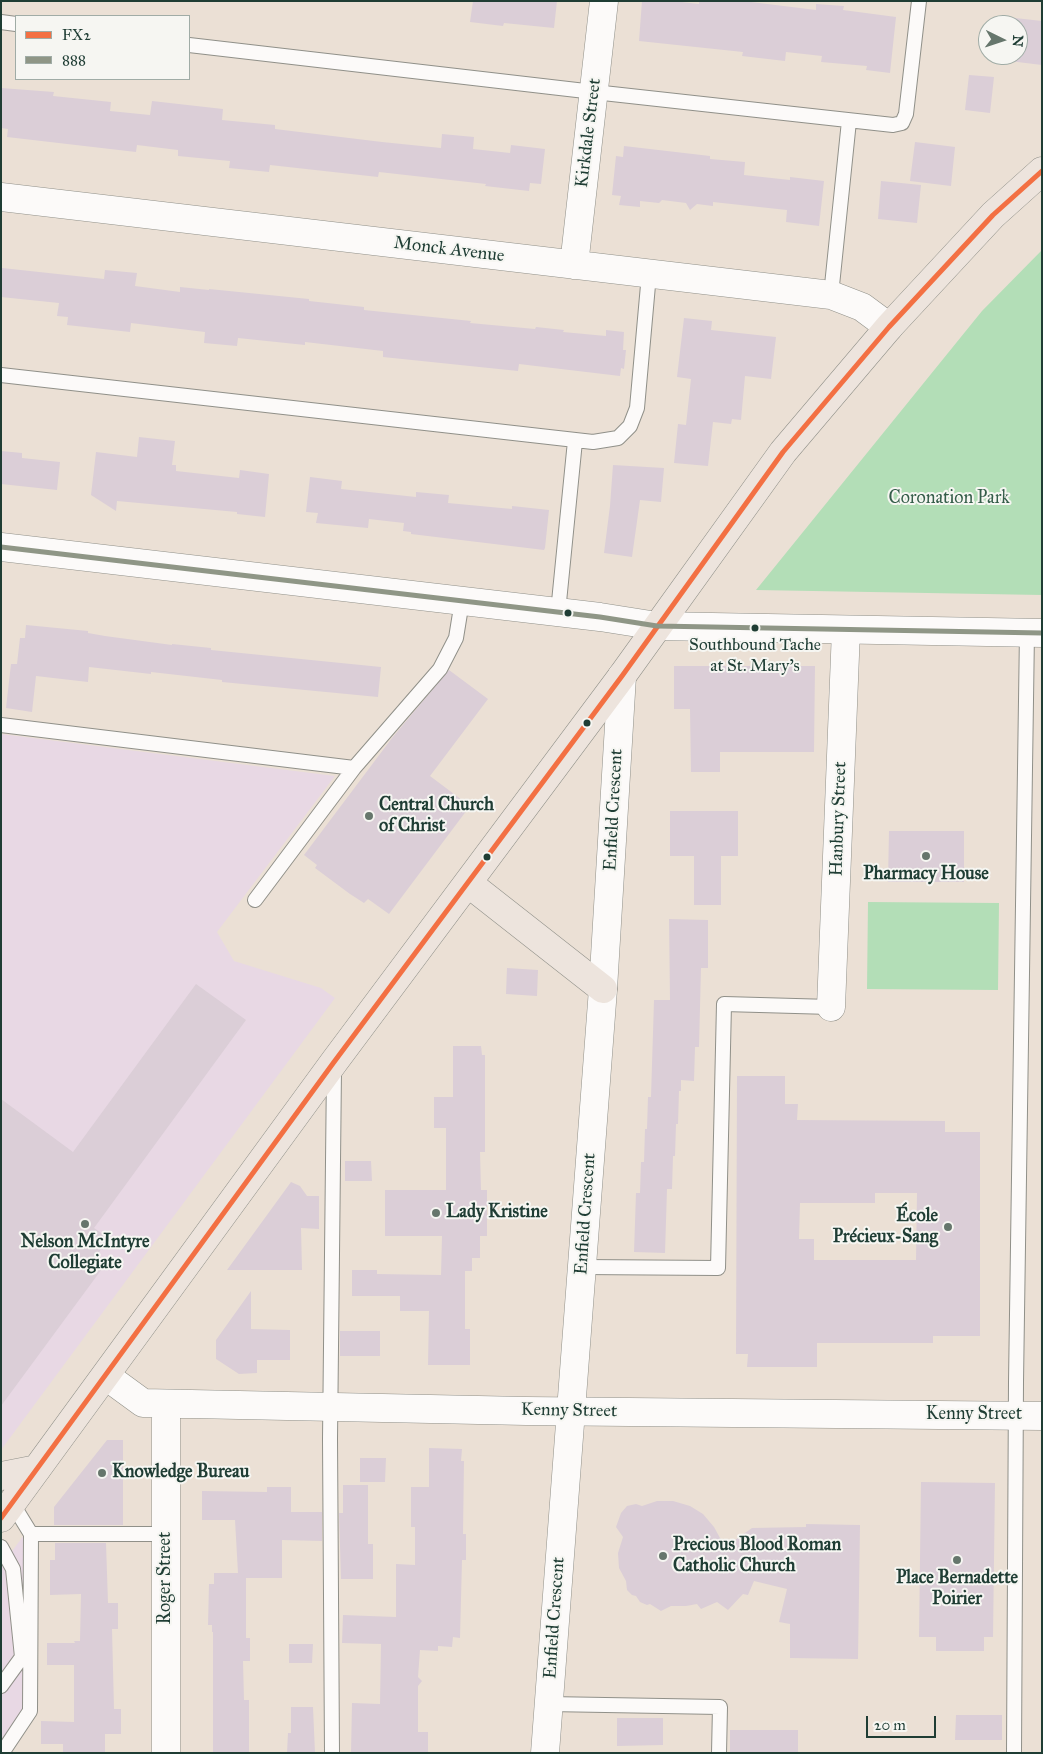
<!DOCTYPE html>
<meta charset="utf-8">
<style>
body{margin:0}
#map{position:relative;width:1043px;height:1754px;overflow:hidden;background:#ebe0d5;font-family:"IM FELL Great Primer",serif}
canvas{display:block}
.frame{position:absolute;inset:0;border:2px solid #1f3d34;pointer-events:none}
.legend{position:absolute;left:15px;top:15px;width:175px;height:65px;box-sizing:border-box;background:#f6f6f2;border:1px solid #a0aca6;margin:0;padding:6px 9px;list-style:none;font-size:15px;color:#1f3d34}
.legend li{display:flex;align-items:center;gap:10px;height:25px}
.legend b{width:25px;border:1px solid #a0aca6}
.north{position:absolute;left:978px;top:15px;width:50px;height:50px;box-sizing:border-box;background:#f6f6f2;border:1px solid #a0aca6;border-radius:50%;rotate:94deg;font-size:14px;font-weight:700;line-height:20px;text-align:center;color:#1f3d34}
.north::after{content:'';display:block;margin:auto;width:18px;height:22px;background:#66766c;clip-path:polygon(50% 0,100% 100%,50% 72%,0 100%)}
.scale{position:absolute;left:866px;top:1716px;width:70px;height:22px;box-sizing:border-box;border:2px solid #1f3d34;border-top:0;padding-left:6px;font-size:15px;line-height:18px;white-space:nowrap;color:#1f3d34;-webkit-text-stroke:4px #f6f6f2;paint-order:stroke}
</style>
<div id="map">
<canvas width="1043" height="1754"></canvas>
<div class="frame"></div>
<ul class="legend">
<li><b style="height:6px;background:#f37043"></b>FX2</li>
<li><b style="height:6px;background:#8f9686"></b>888</li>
</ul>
<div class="north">N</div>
<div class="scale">20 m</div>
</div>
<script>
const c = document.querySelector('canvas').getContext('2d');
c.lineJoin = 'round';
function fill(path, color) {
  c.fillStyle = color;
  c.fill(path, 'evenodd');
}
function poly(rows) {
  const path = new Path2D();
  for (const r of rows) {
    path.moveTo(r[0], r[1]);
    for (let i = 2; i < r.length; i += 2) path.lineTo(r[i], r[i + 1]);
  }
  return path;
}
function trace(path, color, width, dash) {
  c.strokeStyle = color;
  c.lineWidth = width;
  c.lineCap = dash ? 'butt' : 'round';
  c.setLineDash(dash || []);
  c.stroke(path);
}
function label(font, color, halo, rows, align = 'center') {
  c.font = font + ' "IM FELL Great Primer",serif';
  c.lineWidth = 4;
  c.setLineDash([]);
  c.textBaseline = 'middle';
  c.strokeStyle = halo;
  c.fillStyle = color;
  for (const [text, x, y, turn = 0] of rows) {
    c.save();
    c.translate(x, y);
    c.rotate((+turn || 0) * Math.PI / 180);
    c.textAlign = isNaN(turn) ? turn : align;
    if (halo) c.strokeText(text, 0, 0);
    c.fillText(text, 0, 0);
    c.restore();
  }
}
fill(poly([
 [1,734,335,776,217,932,234,961,321,988,335,998,1,1450],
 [27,1531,29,1710,1,1750,1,1566]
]), '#e8d8e4');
fill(poly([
 [1042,250,1042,595,756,590,982,311],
 [868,902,999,903,998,990,867,989]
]), '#b3deb7');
fill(poly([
 [473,1,557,1,554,28,504,23,503,26,470,22],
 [642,1,673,1,699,4,699,1,743,1,816,10,816,4,844,6,843,10,896,17,890,73,866,70,867,66,821,62,822,56,786,52,785,61,742,56,743,52,639,41],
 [1006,17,1042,21,1042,65,1001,60,1001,55,1018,55,1018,25,1005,25],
 [969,75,994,77,990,113,965,110],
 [1,88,54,92,53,96,111,102,110,111,150,115,152,101,223,109,222,120,275,125,275,129,382,142,441,148,442,134,474,137,473,149,510,153,511,145,545,149,541,184,530,183,529,191,485,186,486,184,379,172,378,177,270,165,269,172,229,168,230,161,178,156,178,150,137,145,136,152,7,137,8,129,1,128],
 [915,142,955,147,951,186,910,181],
 [624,146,710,156,710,159,745,162,744,175,790,180,790,177,824,181,819,226,786,222,787,210,713,202,713,206,697,204,690,210,686,203,662,200,659,203,640,201,640,207,619,205,621,196,612,195,616,156,623,157],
 [881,181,921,185,917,223,878,219],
 [2,268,104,279,105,270,137,273,135,286,180,292,180,287,209,290,209,289,309,299,309,301,364,307,364,310,471,321,470,323,535,329,536,327,564,330,563,332,606,336,606,330,624,332,623,350,626,350,624,369,621,368,620,376,519,364,518,371,383,357,383,351,305,342,305,345,238,338,237,346,204,343,205,332,131,323,130,332,67,325,68,317,57,316,59,303,1,297],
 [684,318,712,321,711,330,776,337,771,379,745,376,741,420,732,419,731,424,713,422,708,466,674,463,678,424,686,425,691,379,677,377],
 [139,437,175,441,172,465,176,465,176,471,239,478,240,470,269,474,265,517,237,514,237,512,117,501,116,511,91,495,96,452,137,457],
 [1,451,22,453,22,458,60,462,57,490,1,484],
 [613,465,664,468,661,502,640,500,632,557,604,553,610,506],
 [310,477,342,481,341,489,416,497,416,492,449,495,448,503,512,509,512,506,549,510,545,548,544,550,411,534,411,532,403,531,404,523,369,519,368,528,316,523,318,513,306,512],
 [26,625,88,631,88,633,105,636,172,645,172,644,211,648,211,650,381,667,378,697,222,682,222,680,151,672,151,674,89,667,88,682,36,676,32,712,6,708,11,664,17,664,20,638,25,638],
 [674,666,815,666,814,752,720,752,720,772,691,772,690,709,674,709],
 [449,670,488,699,430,776,470,806,389,914,368,899,364,903,350,894,315,868,317,865,304,855,392,738],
 [670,811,738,811,738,856,721,856,721,905,694,905,694,856,670,856],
 [889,831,964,831,964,882,888,882],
 [669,919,708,920,708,968,701,968,699,1047,695,1047,694,1081,681,1080,681,1091,679,1091,678,1124,676,1124,675,1156,673,1156,672,1189,667,1189,665,1253,634,1252,636,1193,640,1193,641,1162,644,1162,645,1129,647,1129,648,1097,651,1097,654,1000,670,1000],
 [507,968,538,970,537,996,506,994],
 [196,984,246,1020,94,1228,109,1238,97,1255,107,1262,1,1406,1,1099,73,1152],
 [453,1046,481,1046,482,1055,485,1055,485,1152,480,1152,481,1190,487,1190,487,1236,480,1236,480,1258,472,1258,472,1271,465,1271,465,1329,470,1329,470,1365,428,1365,429,1311,400,1311,400,1296,352,1296,352,1270,377,1270,377,1274,441,1275,442,1236,385,1236,385,1190,446,1190,446,1128,434,1128,434,1097,453,1097],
 [737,1076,785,1076,785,1104,798,1104,797,1120,945,1121,945,1132,980,1132,980,1336,933,1336,933,1343,817,1343,817,1367,747,1367,748,1354,736,1354],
 [875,1193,917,1193,916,1260,814,1260,814,1239,799,1239,800,1203,875,1203],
 [345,1161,371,1161,372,1181,345,1181],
 [291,1182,300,1186,307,1196,319,1196,319,1229,301,1228,302,1270,227,1270],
 [251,1291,251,1329,290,1330,290,1360,257,1360,257,1373,239,1374,216,1359,216,1340],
 [340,1331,380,1331,380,1356,340,1356],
 [107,1440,123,1440,123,1525,54,1525,54,1507],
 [429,1448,462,1449,461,1461,464,1461,463,1534,466,1534,466,1560,462,1560,460,1638,453,1637,452,1647,438,1646,438,1651,420,1650,418,1677,422,1681,418,1686,418,1732,428,1732,428,1753,351,1753,352,1703,380,1704,381,1644,342,1643,343,1615,396,1617,396,1564,415,1565,415,1527,411,1527,411,1487,429,1487],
 [360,1458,386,1458,385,1482,360,1482],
 [921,1482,995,1483,993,1637,984,1637,984,1651,936,1651,936,1637,919,1637],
 [343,1485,368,1485,368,1544,373,1544,373,1579,341,1579,339,1513,343,1513],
 [267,1487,291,1487,291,1512,322,1512,322,1541,282,1540,282,1578,246,1578,246,1638,250,1638,250,1661,243,1661,244,1700,249,1700,249,1753,213,1753,213,1632,212,1632,212,1625,208,1625,209,1584,214,1584,214,1573,238,1573,235,1520,202,1520,202,1491,267,1492],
 [657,1501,673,1501,690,1506,703,1514,714,1527,725,1547,752,1528,806,1527,806,1524,860,1525,858,1659,790,1658,790,1624,779,1622,787,1589,754,1581,748,1595,743,1594,728,1610,717,1602,701,1609,697,1604,686,1606,671,1606,661,1611,650,1604,647,1605,640,1602,636,1596,632,1595,627,1590,626,1581,619,1568,618,1553,623,1537,616,1527,621,1513,627,1506,636,1504,642,1506],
 [55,1543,106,1543,108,1603,118,1603,118,1629,112,1629,114,1709,121,1709,121,1734,105,1734,105,1753,63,1753,63,1744,41,1744,41,1721,74,1722,74,1665,47,1665,47,1643,75,1643,74,1641,80,1641,81,1594,50,1595,50,1560,55,1560],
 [289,1644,313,1644,312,1663,289,1663],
 [291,1707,313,1707,315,1753,287,1753,288,1733,291,1733],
 [956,1715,1002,1715,1002,1740,955,1740],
 [617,1718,663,1718,663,1745,617,1746],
 [730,1730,798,1730,798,1753,730,1753]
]), '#dbced7');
const service = poly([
 [1,22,16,24],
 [189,45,594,92,893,125,902,123,906,114,919,1],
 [831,295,849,121],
 [1,375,593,442,618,438,630,426,637,408,649,274],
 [558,612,575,441],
 [1,725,354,768],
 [255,900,354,768,440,669,456,638,462,601],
 [582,1267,718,1268,724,1004,831,1007],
 [31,1534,166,1534],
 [1,1547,13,1569,22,1657,1,1686],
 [548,1704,720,1707,719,1753],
 [2,1753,30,1711,31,1534,12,1503],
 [332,1753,330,1439,334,1069],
 [1014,1753,1016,1382,1027,632]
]);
const minor = poly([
 [1,197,831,295,862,307,889,327],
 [574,265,604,1],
 [1,547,600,617,657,626],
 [831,1007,846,630],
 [106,1376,143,1403,526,1411,1042,1416],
 [166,1753,166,1404]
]);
const tertiary = poly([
 [657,626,1042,633],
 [545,1753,603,989,622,676]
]);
const trunk = poly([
 [468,883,603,989],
 [1,1476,37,1469],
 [1,1518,334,1062,622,676,783,452,889,327,993,215,1042,171]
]);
trace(service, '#909089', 16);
trace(minor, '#909089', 29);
trace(tertiary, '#909089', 29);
trace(trunk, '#909089', 29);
trace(service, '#fcfaf9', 14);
trace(minor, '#fcfaf9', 28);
trace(tertiary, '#fcfaf9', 28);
trace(trunk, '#ede4dd', 28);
trace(poly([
 [1,1518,334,1062,622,676,783,452,889,327,993,215,1042,171]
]), '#f37043', 5);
trace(poly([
 [1,547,600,617,657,626,1042,633]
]), '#8f9686', 5);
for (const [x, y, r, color] of [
 [568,613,4.5,"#1f3d34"],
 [755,628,4.5,"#1f3d34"],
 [587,723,4.5,"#1f3d34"],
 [369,816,5,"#66766c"],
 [926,856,5,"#66766c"],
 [487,857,4.5,"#1f3d34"],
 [436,1213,5,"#66766c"],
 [85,1224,5,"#66766c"],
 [948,1227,5,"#66766c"],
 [102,1473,5,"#66766c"],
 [663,1556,5,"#66766c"],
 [957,1560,5,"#66766c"]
]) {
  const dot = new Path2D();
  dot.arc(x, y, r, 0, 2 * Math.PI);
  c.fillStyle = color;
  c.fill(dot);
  trace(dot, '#f6f6f2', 2);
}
label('17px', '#1f3d34', '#f6f6f2', [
 ["Southbound Tache",755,646],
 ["at St. Mary's",755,667]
]);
label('18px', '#1f3d34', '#f6f6f2', [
 ["Kirkdale Street",589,133,-83],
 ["Monck Avenue",449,250,7],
 ["Enfield Crescent",614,810,-87],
 ["Hanbury Street",839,819,-88],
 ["Enfield Crescent",586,1214,-86],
 ["Kenny Street",569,1411,1],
 ["Kenny Street",974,1415],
 ["Roger Street",166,1578,-90],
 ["Enfield Crescent",555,1618,-86]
]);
label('18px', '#345d49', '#f6f6f2', [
 ["Coronation Park",949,499]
]);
label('bold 18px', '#1f3d34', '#f6f6f2', [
 ["Central Church",379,806],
 ["of Christ",379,827],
 ["Pharmacy House",926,875,"center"],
 ["Lady Kristine",446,1213],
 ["École",938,1217,"right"],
 ["Précieux-Sang",938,1238,"right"],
 ["Nelson McIntyre",85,1243,"center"],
 ["Collegiate",85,1264,"center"],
 ["Knowledge Bureau",112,1473],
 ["Precious Blood Roman",673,1546],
 ["Catholic Church",673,1567],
 ["Place Bernadette",957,1579,"center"],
 ["Poirier",957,1600,"center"]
], 'left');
</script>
